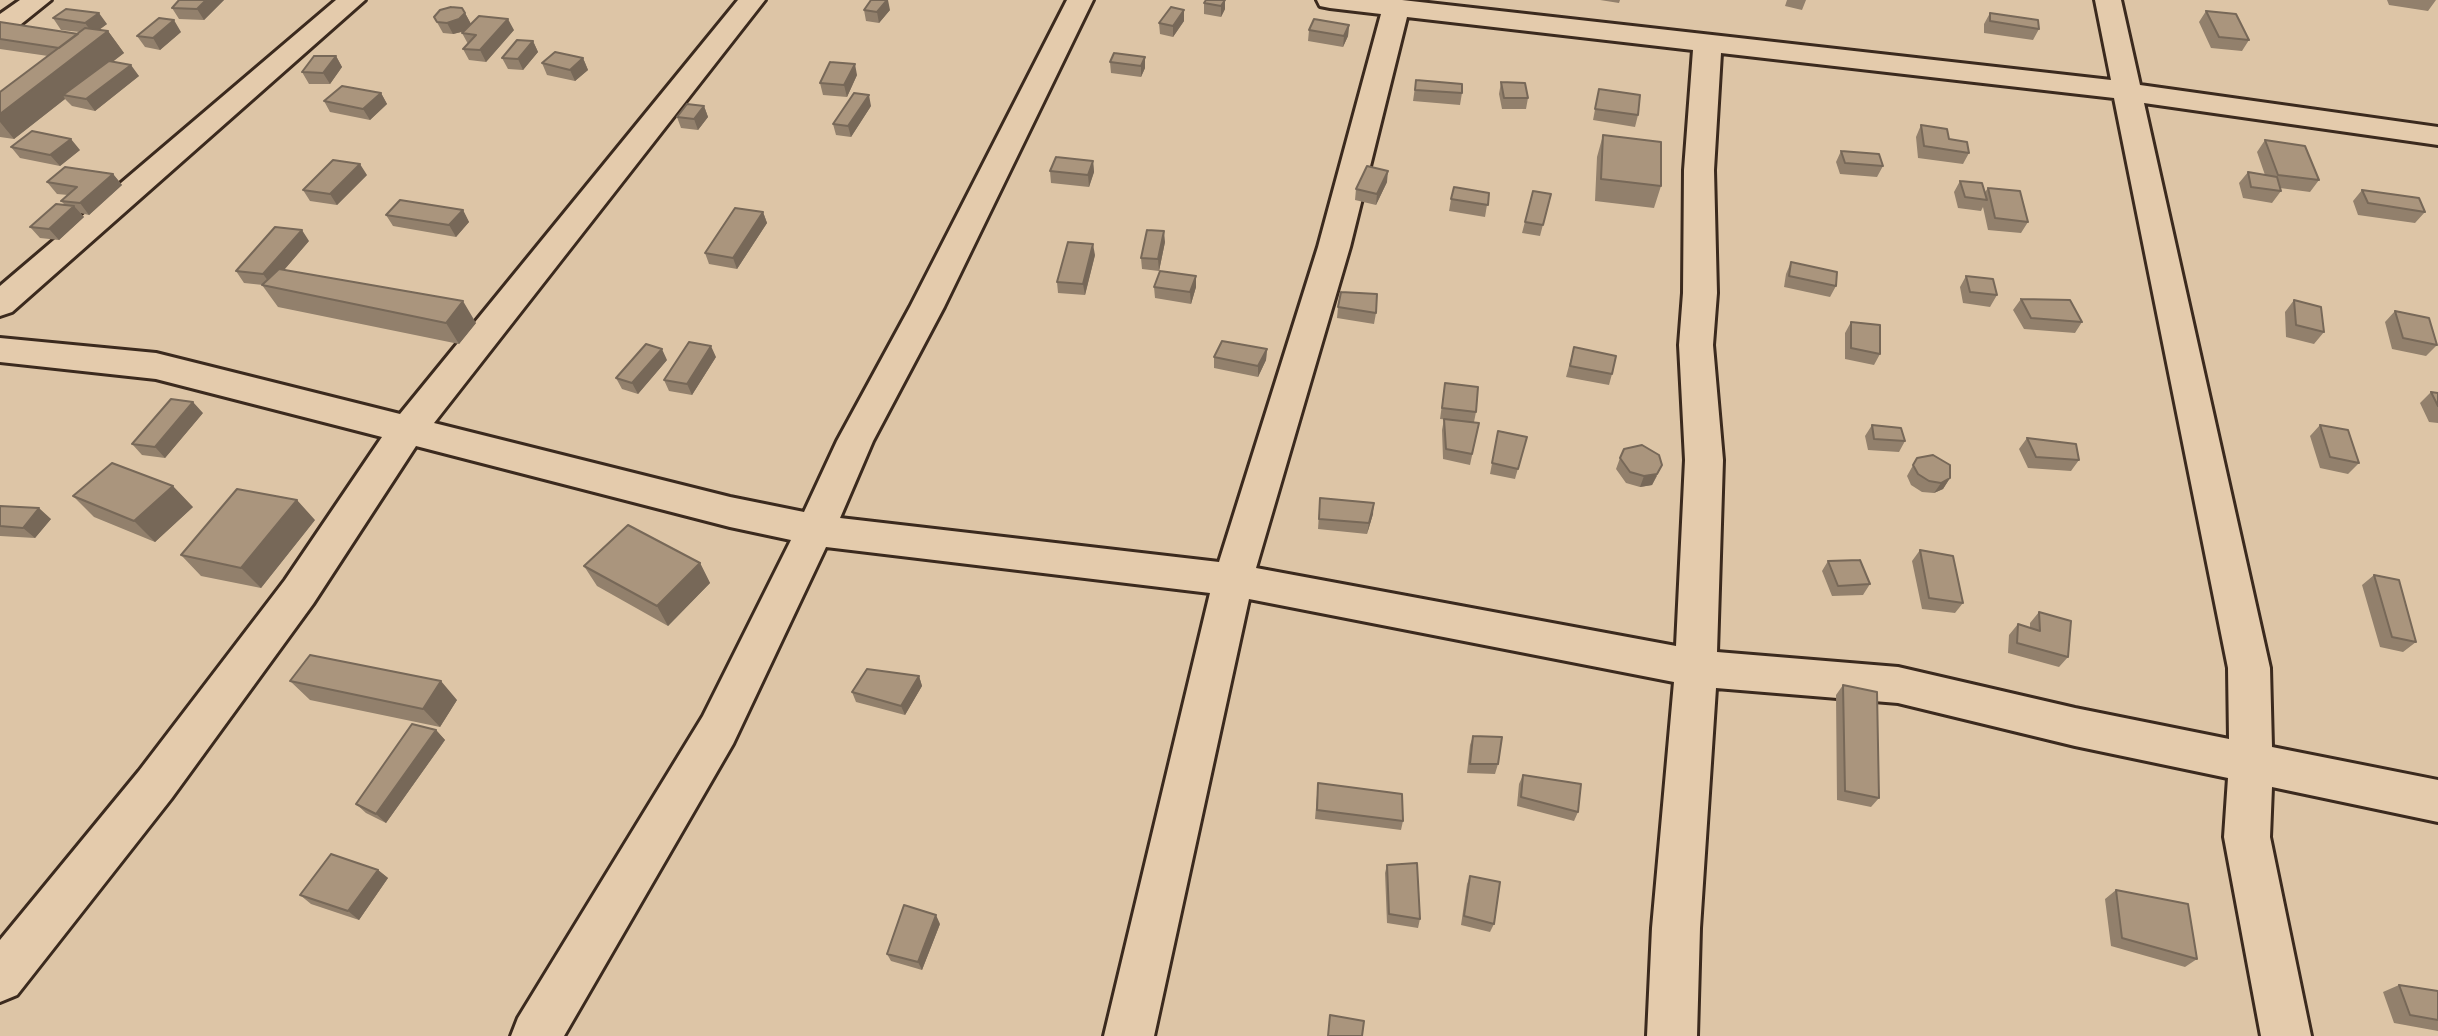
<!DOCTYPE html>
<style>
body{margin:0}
canvas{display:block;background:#ddc5a6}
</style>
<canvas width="2438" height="1036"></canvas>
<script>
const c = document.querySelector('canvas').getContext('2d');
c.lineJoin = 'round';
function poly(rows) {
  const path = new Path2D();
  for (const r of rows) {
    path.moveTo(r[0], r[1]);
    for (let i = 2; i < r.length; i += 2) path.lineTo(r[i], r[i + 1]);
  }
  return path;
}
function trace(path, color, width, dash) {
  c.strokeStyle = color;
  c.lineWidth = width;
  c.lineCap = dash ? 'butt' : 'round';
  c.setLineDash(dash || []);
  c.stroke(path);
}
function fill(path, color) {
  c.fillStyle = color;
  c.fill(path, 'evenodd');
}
const minor = poly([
 [20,0,51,0,10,33,0,35,0,14,20,0],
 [336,0,365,0,12,312,0,316,0,286,336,0],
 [738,0,765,0,434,423,730,497,804,512,837,441,910,307,1067,0,1093,0,944,307,873,441,840,518,1219,562,1318,247,1381,14,1330,8,1320,6,1317,0,1402,0,2111,80,2095,0,2121,0,2140,85,2438,127,2438,145,2144,103,2270,668,2272,747,2438,780,2438,822,2272,787,2270,837,2311,1036,2261,1036,2224,837,2228,778,2075,746,1898,703,1716,688,1700,928,1697,1036,1647,1036,1652,928,1674,682,1249,599,1154,1036,1104,1036,1210,593,826,547,733,744,564,1036,511,1036,518,1018,703,716,791,540,730,527,416,446,313,604,171,799,17,995,0,1002,0,940,139,771,285,580,382,437,156,379,0,362,0,338,156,353,400,414,738,0],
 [1407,17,1693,50,1684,170,1683,293,1679,345,1685,460,1676,646,1256,568,1350,247,1407,17],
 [1721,53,2114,98,2228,668,2229,739,2075,708,1898,667,1717,652,1723,460,1713,345,1717,293,1714,170,1721,53]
]);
trace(minor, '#3b2a1e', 6);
fill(minor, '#e4cbac');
fill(poly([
 [179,0,224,0,204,20,179,19,172,8],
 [1206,0,1225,0,1225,9,1221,17,1204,14,1204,3],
 [1600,0,1620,0,1619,3],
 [1787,0,1806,0,1802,10,1785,6],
 [2387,0,2436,0,2428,11,2389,5],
 [864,10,890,10,879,23,866,21],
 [1184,10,1184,21,1173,37,1160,34,1159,23],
 [2206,11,2249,40,2242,51,2211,48,2199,22],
 [465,13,471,24,465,31,453,34,443,33,434,17],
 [1990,13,2039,29,2033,40,1984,33,1984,24],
 [53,18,107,24,99,30,108,31,124,53,113,61,139,76,95,111,72,106,65,99,14,139,0,137,0,92,48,56,0,49,0,22,78,34,80,32,61,30],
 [1349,25,1348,36,1343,47,1308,41,1309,30],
 [514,30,486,62,469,60,463,49,468,44,462,33],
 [181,32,160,50,145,47,137,36],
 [533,41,538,52,523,70,508,69,502,58],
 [1114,53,1145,68,1141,77,1111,73,1110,62],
 [336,56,342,67,330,84,309,84,302,72],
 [583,58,588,70,575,81,547,75,542,63],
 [857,75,847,97,823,95,820,83],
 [1416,80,1462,93,1460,105,1413,101],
 [1501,82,1528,98,1526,109,1502,109,1499,94],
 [1599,89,1638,115,1635,127,1593,120],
 [381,93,387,104,370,120,330,112,324,101],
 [704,106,708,117,698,130,681,128,677,117],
 [871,106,851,137,836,135,833,124],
 [1921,125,1949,139,1969,153,1963,164,1918,158,1916,137],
 [1603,135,1661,186,1654,208,1595,201,1597,157],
 [2265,140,2319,180,2310,192,2280,188,2281,191,2272,203,2243,198,2239,183,2248,172,2265,175,2257,152],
 [11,147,80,150,60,166,20,158],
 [1841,151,1883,166,1877,177,1840,174,1836,162],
 [1093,161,1094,172,1089,187,1051,183,1050,171],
 [113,174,122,185,89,215,80,213,84,217,59,240,40,238,30,227,65,205,61,201,68,195,57,194,47,182],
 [367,175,337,205,310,201,303,190],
 [1960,181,1985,192,1988,188,2028,222,2021,233,1988,230,1983,207,1981,211,1958,208,1954,192],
 [1387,182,1376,205,1355,200,1356,189],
 [2362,190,2425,212,2415,223,2358,215,2353,201],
 [1533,191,1551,194,1540,236,1522,233],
 [1489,193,1485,217,1449,211,1451,199],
 [463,210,469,222,456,237,393,226,386,215],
 [763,212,767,223,737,269,709,264,705,253],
 [309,241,284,270,476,323,459,344,278,307,262,285,263,285,244,283,236,271],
 [1165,242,1159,271,1142,269,1141,258],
 [1095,255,1085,295,1058,293,1057,282],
 [1791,262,1836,286,1830,297,1784,287,1786,274],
 [1966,276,1997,295,1990,307,1963,303,1960,287],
 [1154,287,1196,287,1191,304,1155,298],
 [2021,299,2082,322,2075,333,2024,329,2013,310],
 [2294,300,2324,332,2314,344,2286,337,2285,312],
 [1338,307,1376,313,1374,324,1337,318],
 [2395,311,2437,345,2426,356,2392,349,2385,322],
 [1851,322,1880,354,1874,365,1845,359,1845,333],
 [1574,347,1612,374,1609,385,1566,377],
 [1267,349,1266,360,1258,377,1214,368,1214,357],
 [716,357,692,395,669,391,664,380],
 [667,360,638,394,622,389,616,378],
 [1445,383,1476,412,1474,422,1479,423,1470,465,1443,459,1442,430,1444,419,1451,420,1440,419],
 [2431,392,2438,393,2438,423,2429,422,2420,403],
 [203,413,165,458,142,455,132,444],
 [1872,425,1905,441,1899,452,1868,450,1865,436],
 [2320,425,2359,463,2348,474,2320,468,2310,436],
 [1498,431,1527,437,1515,479,1490,474],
 [2027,438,2079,460,2071,471,2028,468,2019,449],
 [1620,458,1657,476,1652,485,1640,487,1626,483,1616,469],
 [1917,458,1950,478,1943,489,1934,493,1922,492,1911,485,1907,476],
 [73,496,193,507,155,542,94,517],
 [1320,498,1373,514,1367,534,1318,529],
 [0,506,51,519,35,538,0,536],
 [315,520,261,588,201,576,181,555],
 [1920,550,1963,603,1955,613,1922,609,1912,561],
 [1828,561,1870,584,1863,595,1832,596,1822,571],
 [700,563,710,583,668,626,597,586,584,566],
 [2374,575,2416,642,2403,652,2380,647,2362,585],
 [2039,612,2068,657,2059,667,2008,653,2009,635,2018,624,2030,628,2030,623],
 [919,676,922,686,905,715,856,702,852,692],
 [290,681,457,700,440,727,310,700],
 [1843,685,1879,798,1871,807,1837,800,1836,695],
 [436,730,445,740,386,823,366,813,356,804],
 [1473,736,1498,764,1495,774,1467,773,1470,745],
 [1523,775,1578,812,1574,821,1517,806,1519,784],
 [1318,783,1403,821,1401,830,1315,819],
 [1387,865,1420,919,1418,928,1387,923,1385,873],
 [378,870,388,878,359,920,311,904,300,895],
 [1470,876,1494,924,1490,932,1461,925,1467,884],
 [2116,890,2197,959,2185,967,2111,946,2105,899],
 [940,924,922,970,891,961,887,954],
 [2399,985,2438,991,2438,1031,2394,1023,2383,992]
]), '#92806c');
fill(poly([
 [206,0,224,0,204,20,197,9],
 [887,0,888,0,890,10,879,23,877,12],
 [1225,0,1225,9,1221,17,1221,6],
 [1184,10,1184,21,1173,37,1173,26],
 [99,13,107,24,93,34,85,23],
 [465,13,471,24,465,31,453,34,447,23],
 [508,19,514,30,486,62,480,50],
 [174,20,181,32,160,50,153,38],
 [1349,25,1348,36,1343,47,1344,36],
 [108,31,124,53,69,96,63,95,65,99,14,139,0,122,0,114],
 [533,41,538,52,523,70,518,59],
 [336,56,342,67,330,84,323,73],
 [1145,57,1145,68,1141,77,1141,66],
 [583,58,588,70,575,81,570,70],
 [855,64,857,75,847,97,844,85],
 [131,65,139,76,95,111,86,99],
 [381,93,387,104,370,120,363,109],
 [869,95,871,106,851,137,848,126],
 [704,106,708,117,698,130,694,119],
 [71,139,80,150,60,166,50,155],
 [1093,161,1094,172,1089,187,1088,175],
 [360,164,367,175,337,205,330,194],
 [1388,171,1387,182,1376,205,1377,194],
 [113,174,122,185,89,215,80,203],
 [74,206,84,217,59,240,49,229],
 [463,210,469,222,456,237,449,225],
 [763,212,767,223,737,269,733,258],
 [302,230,309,241,271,285,263,274],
 [1164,231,1165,242,1159,271,1158,259],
 [1093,244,1095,255,1085,295,1083,284],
 [1196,276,1196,287,1191,304,1190,292],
 [463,301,476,323,459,344,446,323],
 [711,346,716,357,692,395,687,384],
 [662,349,667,360,638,394,632,383],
 [1267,349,1266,360,1258,377,1258,366],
 [193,402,203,413,165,458,155,447],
 [1662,465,1652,485,1640,487,1644,476],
 [1950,478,1943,489,1934,493,1941,483],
 [173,486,193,507,155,542,134,521],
 [297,500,315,520,261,588,241,568],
 [1374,503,1373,514,1367,534,1369,523],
 [39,508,51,519,35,538,23,528],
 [700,563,710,583,668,626,657,606],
 [919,676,922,686,905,715,901,706],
 [441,681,457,700,440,727,423,709],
 [436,730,445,740,386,823,376,814],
 [378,870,388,878,359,920,348,911],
 [936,915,940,924,922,970,918,962]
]), '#776858');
const building = poly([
 [179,0,206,0,197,9,172,8,179,0],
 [871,0,887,0,877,12,864,10,871,0],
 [1206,0,1225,0,1221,6,1204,3,1206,0],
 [451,7,462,8,465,13,459,19,447,23,437,22,434,17,440,10,451,7],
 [1171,7,1184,10,1173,26,1159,23,1171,7],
 [66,9,99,13,85,23,53,18,66,9],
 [2206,11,2236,14,2249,40,2219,37,2206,11],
 [1990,13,2038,20,2039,29,1990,21,1990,13],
 [479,16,508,19,480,50,463,49,476,35,462,33,479,16],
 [159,18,174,20,153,38,137,36,159,18],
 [1314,19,1349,25,1344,36,1309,30,1314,19],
 [0,22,78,34,59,48,0,39,0,22],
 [85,28,108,31,0,114,0,92,85,28],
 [517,40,533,41,518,59,502,58,517,40],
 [555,52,583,58,570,70,542,63,555,52],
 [1114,53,1145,57,1141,66,1110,62,1114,53],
 [314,56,336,56,323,73,302,72,314,56],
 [109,61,131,65,86,99,63,95,109,61],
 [830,62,855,64,844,85,820,83,830,62],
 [1416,80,1462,84,1462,93,1415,90,1416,80],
 [1501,82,1525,83,1528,98,1504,98,1501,82],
 [342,86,381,93,363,109,324,101,342,86],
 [1599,89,1640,95,1638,115,1595,109,1599,89],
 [854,93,869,95,848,126,833,124,854,93],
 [687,104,704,106,694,119,677,117,687,104],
 [1921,125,1947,129,1949,139,1967,142,1969,153,1924,146,1921,125],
 [32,131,71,139,50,155,11,147,32,131],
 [1603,135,1661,142,1661,186,1601,179,1603,135],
 [2265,140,2305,146,2319,180,2278,175,2265,140],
 [1841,151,1879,154,1883,166,1845,163,1841,151],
 [1056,157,1093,161,1088,175,1050,171,1056,157],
 [333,160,360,164,330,194,303,190,333,160],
 [1367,166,1388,171,1377,194,1356,189,1367,166],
 [65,167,113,174,80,203,61,201,77,187,47,182,65,167],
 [2248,172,2277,177,2281,191,2251,187,2248,172],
 [1960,181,1982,183,1987,200,1965,197,1960,181],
 [1454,187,1489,193,1488,205,1451,199,1454,187],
 [1988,188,2020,191,2028,222,1995,218,1988,188],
 [2362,190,2419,198,2425,212,2368,203,2362,190],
 [1533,191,1551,194,1543,225,1525,222,1533,191],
 [400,200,463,210,449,225,386,215,400,200],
 [56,204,74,206,49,229,30,227,56,204],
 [735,208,763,212,733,258,705,253,735,208],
 [275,227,302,230,263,274,236,271,275,227],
 [1147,230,1164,231,1158,259,1141,258,1147,230],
 [1068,242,1093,244,1083,284,1057,282,1068,242],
 [1791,262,1837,272,1836,286,1789,276,1791,262],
 [279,269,463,301,446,323,262,285,279,269],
 [1160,271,1196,276,1190,292,1154,287,1160,271],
 [1966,276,1993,279,1997,295,1970,292,1966,276],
 [1341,292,1377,294,1376,313,1338,307,1341,292],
 [2021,299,2070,300,2082,322,2031,318,2021,299],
 [2294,300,2321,307,2324,332,2296,325,2294,300],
 [2395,311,2429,318,2437,345,2403,338,2395,311],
 [1851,322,1880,325,1880,354,1851,348,1851,322],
 [1222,341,1267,349,1258,366,1214,357,1222,341],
 [689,342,711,346,687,384,664,380,689,342],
 [646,344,662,349,632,383,616,378,646,344],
 [1574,347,1616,356,1612,374,1570,366,1574,347],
 [1445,383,1478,387,1476,412,1442,408,1445,383],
 [2431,392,2438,393,2438,406,2431,392],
 [171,399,193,402,155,447,132,444,171,399],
 [1444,419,1479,423,1472,454,1446,449,1444,419],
 [1872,425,1901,428,1905,441,1874,439,1872,425],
 [2320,425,2348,430,2359,463,2330,457,2320,425],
 [1498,431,1527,437,1518,469,1492,463,1498,431],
 [2027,438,2076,444,2079,460,2036,457,2027,438],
 [1642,445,1659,455,1662,465,1657,474,1644,476,1630,472,1620,458,1624,449,1642,445],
 [1933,455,1950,465,1950,478,1941,483,1929,481,1918,474,1913,465,1917,458,1933,455],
 [112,463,173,486,134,521,73,496,112,463],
 [237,489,297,500,241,568,181,555,237,489],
 [1320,498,1374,503,1369,523,1319,519,1320,498],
 [0,506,39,508,23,528,0,526,0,506],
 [628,525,700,563,657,606,584,566,628,525],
 [1920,550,1953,556,1963,603,1929,598,1920,550],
 [1860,560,1870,584,1838,586,1828,561,1860,560],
 [2374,575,2399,580,2416,642,2392,637,2374,575],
 [2039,612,2071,621,2068,657,2017,643,2018,624,2040,631,2039,612],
 [310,655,441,681,423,709,290,681,310,655],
 [867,669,919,676,901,706,852,692,867,669],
 [1843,685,1877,692,1879,798,1845,791,1843,685],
 [412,724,436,730,376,814,356,804,412,724],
 [1473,736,1502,737,1498,764,1470,764,1473,736],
 [1523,775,1581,784,1578,812,1521,797,1523,775],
 [1318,783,1402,794,1403,821,1317,810,1318,783],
 [331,854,378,870,348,911,300,895,331,854],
 [1417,863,1420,919,1389,914,1387,865,1417,863],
 [1470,876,1500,882,1494,924,1464,916,1470,876],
 [2116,890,2188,904,2197,959,2122,938,2116,890],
 [904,905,936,915,918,962,887,954,904,905],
 [2399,985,2438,991,2438,1020,2410,1015,2399,985],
 [1330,1015,1364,1021,1362,1036,1328,1036,1330,1015]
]);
fill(building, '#aa957d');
trace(building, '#776858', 2);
</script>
